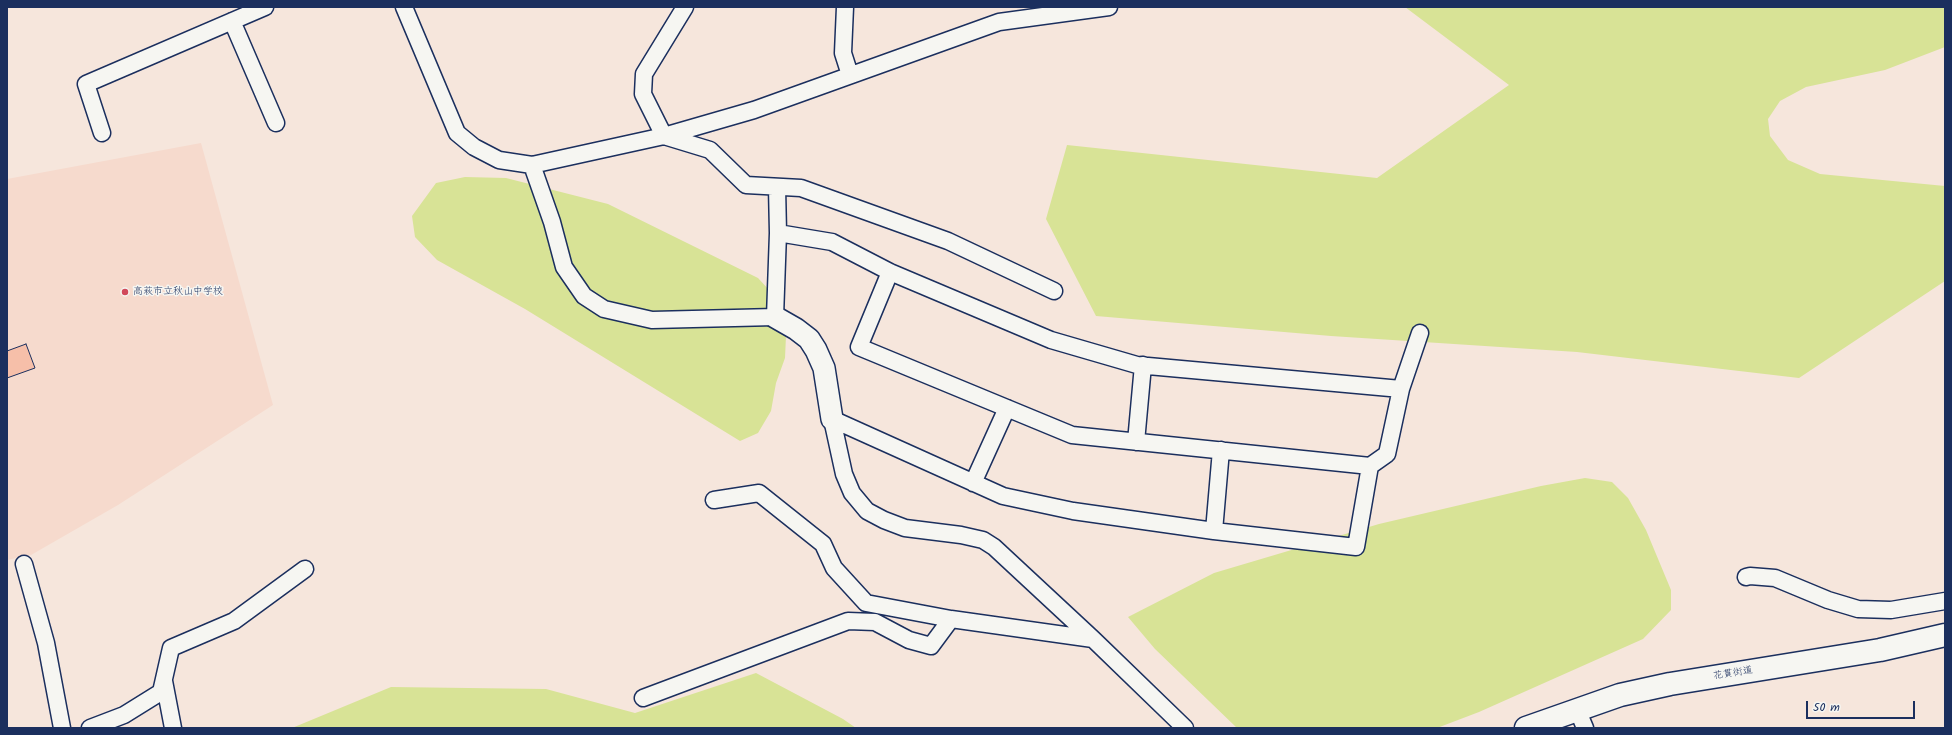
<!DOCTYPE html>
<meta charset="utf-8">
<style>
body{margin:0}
#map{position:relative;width:1952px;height:735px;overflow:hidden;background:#f6e6dc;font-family:Kalam,sans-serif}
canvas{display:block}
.frame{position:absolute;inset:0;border:8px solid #1b2f5e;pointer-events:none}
.scale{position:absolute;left:1806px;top:701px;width:109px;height:18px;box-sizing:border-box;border:2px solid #1b2f5e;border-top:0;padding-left:5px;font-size:12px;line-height:14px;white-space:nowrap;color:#1b2f5e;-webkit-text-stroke:3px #f6f6f2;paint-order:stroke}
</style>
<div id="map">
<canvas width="1952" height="735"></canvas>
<div class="frame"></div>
<div class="scale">50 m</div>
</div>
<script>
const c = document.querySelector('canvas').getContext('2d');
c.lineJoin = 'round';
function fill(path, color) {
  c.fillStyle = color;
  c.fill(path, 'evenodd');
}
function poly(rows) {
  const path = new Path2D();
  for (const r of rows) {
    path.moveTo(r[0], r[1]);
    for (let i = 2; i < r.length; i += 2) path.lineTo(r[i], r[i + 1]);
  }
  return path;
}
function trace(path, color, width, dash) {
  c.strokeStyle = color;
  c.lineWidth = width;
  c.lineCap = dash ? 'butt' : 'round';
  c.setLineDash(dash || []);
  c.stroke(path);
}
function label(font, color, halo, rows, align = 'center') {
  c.font = font + ' Kalam,"Klee One",sans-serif';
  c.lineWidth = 3;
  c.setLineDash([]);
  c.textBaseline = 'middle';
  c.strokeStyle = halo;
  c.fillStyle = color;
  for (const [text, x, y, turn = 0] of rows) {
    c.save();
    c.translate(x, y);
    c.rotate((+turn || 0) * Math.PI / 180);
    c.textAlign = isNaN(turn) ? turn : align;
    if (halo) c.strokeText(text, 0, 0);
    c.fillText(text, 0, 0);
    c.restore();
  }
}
fill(poly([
 [201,143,273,405,118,505,31,555,7,560,7,179]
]), '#f6dacd');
fill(poly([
 [1405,7,1945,7,1945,47,1885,70,1806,87,1780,101,1768,119,1770,136,1788,160,1820,174,1945,186,1945,281,1799,378,1577,352,1331,336,1096,316,1046,219,1067,145,1377,178,1509,85],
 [465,177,506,178,608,204,758,278,781,303,787,314,785,358,776,383,771,411,758,433,740,441,525,309,437,260,415,237,412,216,436,183],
 [1585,478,1612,482,1628,498,1646,530,1671,590,1671,610,1643,639,1479,712,1437,728,1237,728,1155,649,1128,617,1214,573,1379,524,1541,486],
 [756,673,843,719,856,728,292,728,391,687,546,689,635,713]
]), '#d8e396');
const building = poly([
 [26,344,35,368,7,378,7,351,26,344]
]);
fill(building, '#f6bfa9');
trace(building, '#1b2f5e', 1);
const minor = poly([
 [404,7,457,133,474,147,499,160,532,165,664,136,754,110,999,22,1109,7],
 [685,7,644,74,643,94,664,136,710,150,746,185,801,188,948,241,1054,291],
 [845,7,843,53,850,75],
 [232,21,276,123],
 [102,133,86,84,265,7],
 [532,165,552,222,564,267,584,296,604,309,652,320,775,317,778,233,832,242,890,272,1051,340,1137,365,1401,389,1387,454,1370,466,1356,547,1214,531,1073,511,1003,496,832,419],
 [777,187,778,233],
 [890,272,859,347,1072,435,1370,466],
 [1401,389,1420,333],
 [832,419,844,474,852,493,867,511,884,520,905,528,961,535,983,540,994,547,1093,639,1185,728],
 [1136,442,1143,365],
 [973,483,1007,408],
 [714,500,759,493,823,544,834,568,866,603,951,619,1093,639],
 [1214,531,1221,450],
 [24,564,46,643,62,728],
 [1746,577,1750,576,1775,578,1828,600,1858,609,1891,610,1945,601],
 [164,681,173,728],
 [643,698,848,621,875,622,909,640,931,646,951,619],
 [1577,709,1585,728],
 [90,728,124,715,161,692,171,648,234,621,305,569]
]);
const tertiary = poly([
 [775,317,796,329,809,339,816,350,824,368,832,419]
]);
const trunk = poly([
 [1526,728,1620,695,1670,684,1880,650,1945,635]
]);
trace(minor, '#1b2f5e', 19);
trace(tertiary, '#1b2f5e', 24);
trace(trunk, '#1b2f5e', 25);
trace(minor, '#f6f6f2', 16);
trace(tertiary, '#f6f6f2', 21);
trace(trunk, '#f6f6f2', 22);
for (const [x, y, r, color] of [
 [125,292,4,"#d1495b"]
]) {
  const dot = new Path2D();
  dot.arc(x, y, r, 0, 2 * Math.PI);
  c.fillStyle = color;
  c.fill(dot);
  trace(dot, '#f6f6f2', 1.5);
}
label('10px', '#1b2f5e', '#f6f6f2', [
 ["高萩市立秋山中学校",133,292]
], 'left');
label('10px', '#1b2f5e', '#f6f6f2', [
 ["花貫街道",1733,674,-9]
]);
</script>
